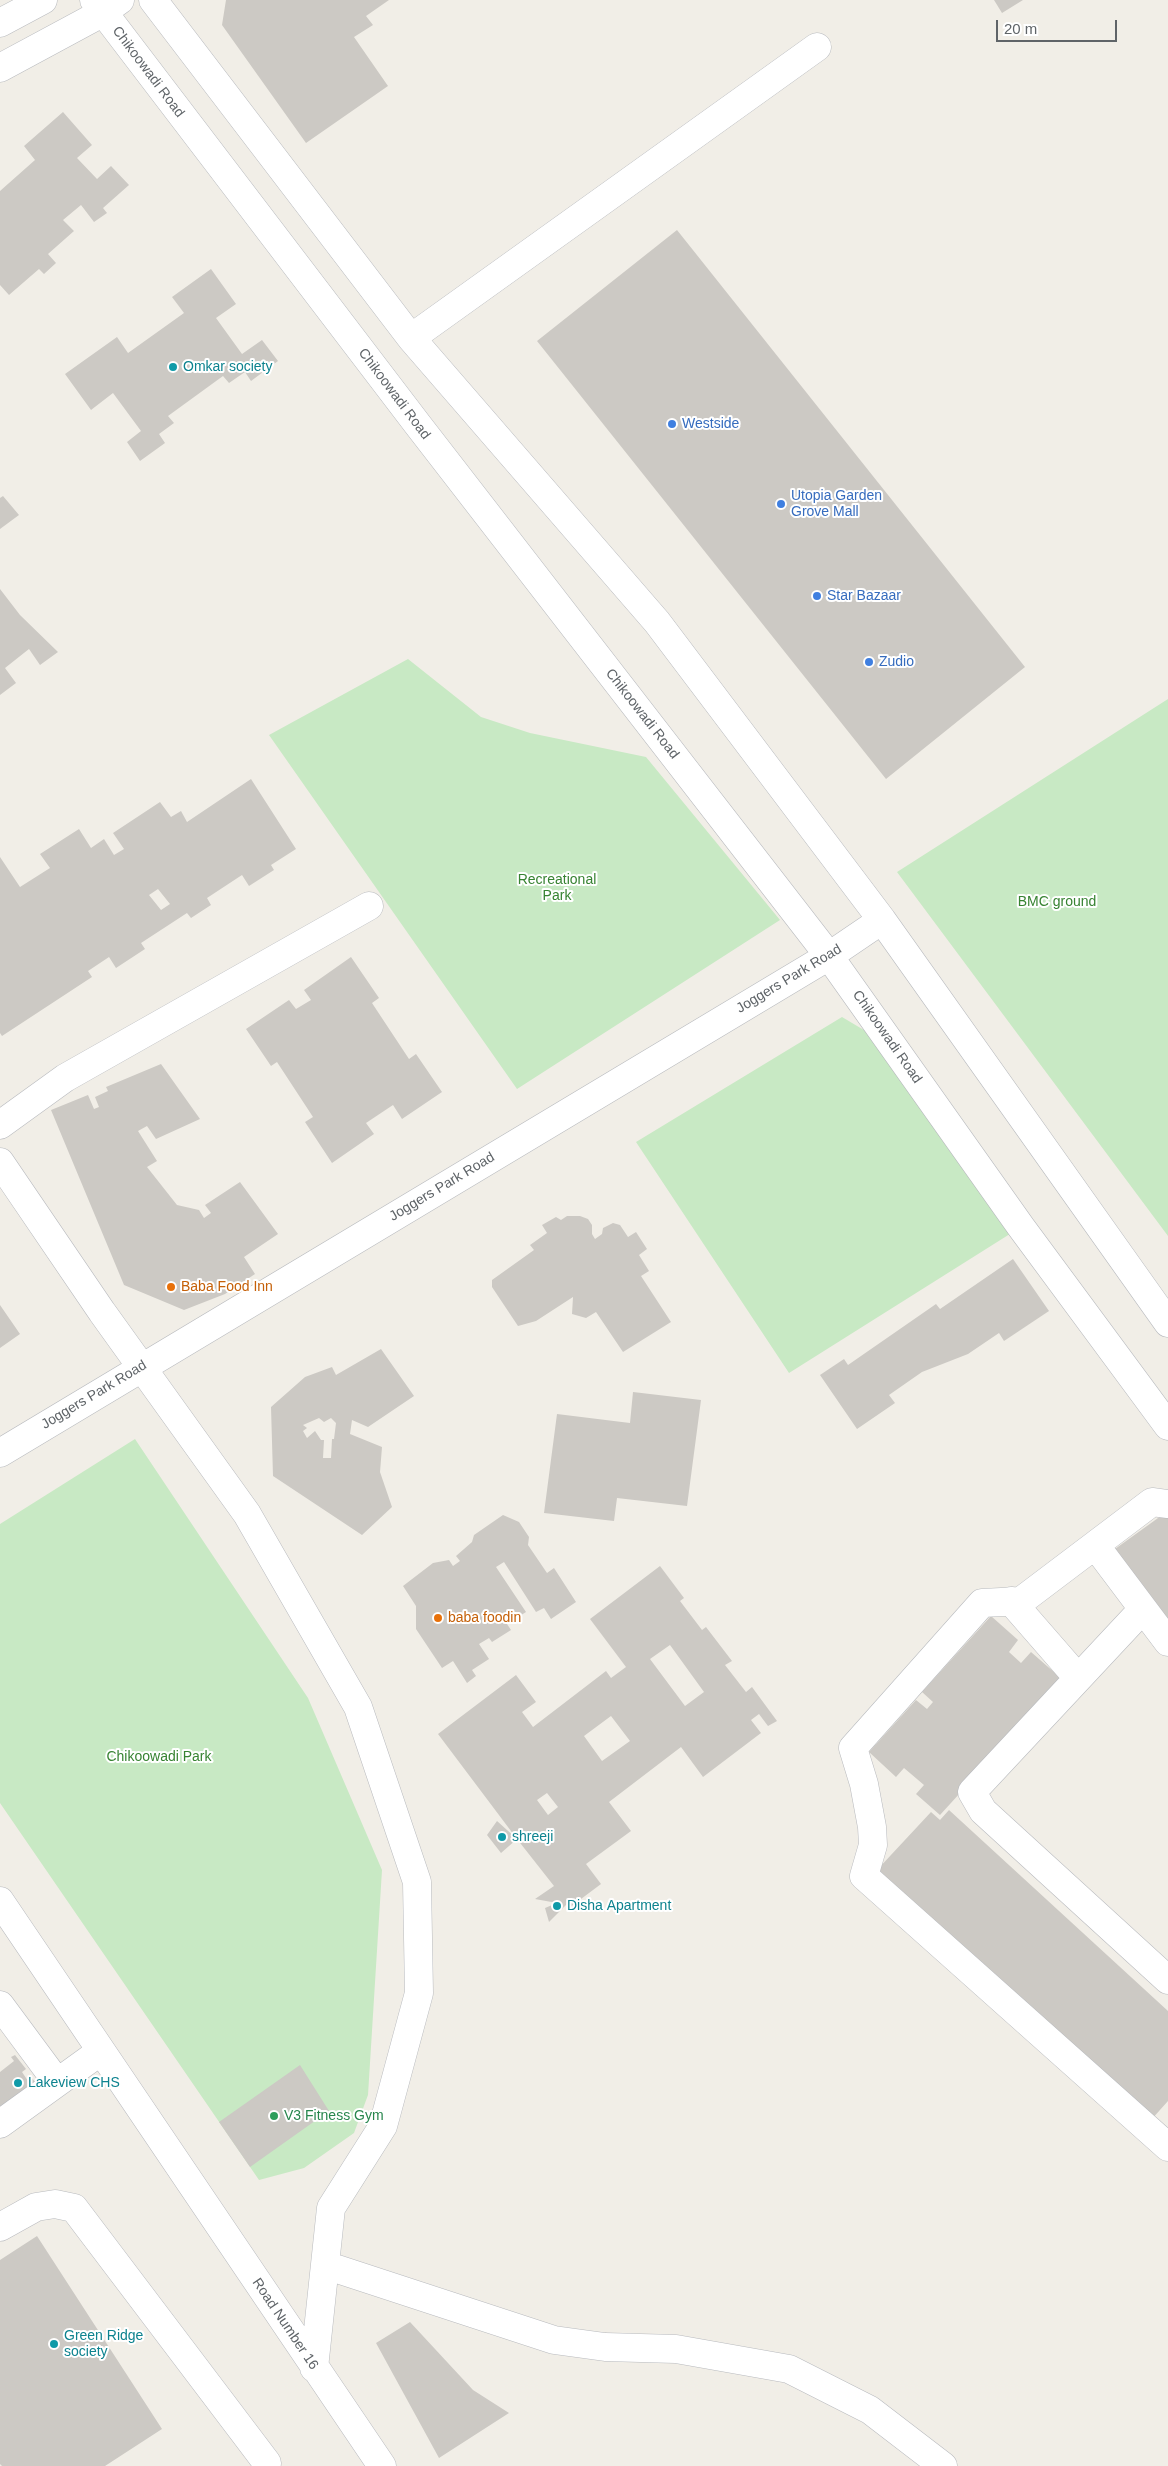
<!DOCTYPE html>
<style>
body{margin:0}
#map{position:relative;width:1168px;height:2466px;overflow:hidden;background:#f1eee7;font-family:Helvetica,sans-serif}
canvas{display:block}
.scale{position:absolute;left:996px;top:20px;width:121px;height:22px;box-sizing:border-box;border:2px solid #5f6468;border-top:0;padding-left:6px;font-size:15px;line-height:18px;white-space:nowrap;color:#5f6468;-webkit-text-stroke:4px #fff;paint-order:stroke}
</style>
<div id="map">
<canvas width="1168" height="2466"></canvas>
<div class="scale">20 m</div>
</div>
<script>
const c = document.querySelector('canvas').getContext('2d');
c.lineJoin = 'round';
function fill(path, color) {
  c.fillStyle = color;
  c.fill(path, 'evenodd');
}
function poly(rows) {
  const path = new Path2D();
  for (const r of rows) {
    path.moveTo(r[0], r[1]);
    for (let i = 2; i < r.length; i += 2) path.lineTo(r[i], r[i + 1]);
  }
  return path;
}
function trace(path, color, width, dash) {
  c.strokeStyle = color;
  c.lineWidth = width;
  c.lineCap = dash ? 'butt' : 'round';
  c.setLineDash(dash || []);
  c.stroke(path);
}
function label(font, color, halo, rows, align = 'center') {
  c.font = font + ' Helvetica,sans-serif';
  c.lineWidth = 4;
  c.setLineDash([]);
  c.textBaseline = 'middle';
  c.strokeStyle = halo;
  c.fillStyle = color;
  for (const [text, x, y, turn = 0] of rows) {
    c.save();
    c.translate(x, y);
    c.rotate((+turn || 0) * Math.PI / 180);
    c.textAlign = isNaN(turn) ? turn : align;
    if (halo) c.strokeText(text, 0, 0);
    c.fillText(text, 0, 0);
    c.restore();
  }
}
fill(poly([
 [408,659,481,717,530,733,646,757,780,920,517,1089,269,735],
 [1168,699,1168,1236,897,872],
 [842,1017,884,1042,1021,1227,789,1373,636,1142],
 [135,1439,308,1698,382,1870,368,2095,354,2133,304,2168,259,2180,0,1803,0,1524]
]), '#c8e9c4');
fill(poly([
 [226,0,389,0,366,16,373,25,354,37,388,86,306,143,222,25],
 [994,0,1023,0,1002,13],
 [63,112,92,145,77,158,97,179,111,166,129,185,103,208,107,213,94,222,81,205,63,220,74,231,48,254,56,263,44,274,39,269,9,295,0,285,0,191,35,160,24,146],
 [677,230,1025,667,886,779,537,341],
 [211,269,236,304,216,318,242,354,262,340,278,361,251,381,245,372,229,383,223,376,168,416,174,423,159,434,165,443,140,461,127,442,141,431,113,393,91,410,65,374,117,337,128,353,184,313,172,297],
 [3,496,19,515,0,529,0,498],
 [0,589,20,615,58,652,40,665,29,649,5,668,16,683,0,695],
 [251,779,296,849,271,865,274,870,249,886,242,875,207,898,211,905,191,918,187,913,141,943,145,949,116,968,109,957,88,971,92,977,2,1036,0,1033,0,857,20,887,50,868,40,854,79,829,91,848,104,839,114,855,124,849,113,833,160,802,171,817,181,811,187,822],
 [158,889,170,904,161,910,149,895],
 [351,957,379,998,372,1003,409,1059,416,1054,442,1092,402,1119,393,1105,366,1123,374,1134,332,1163,305,1122,313,1117,277,1062,271,1066,246,1029,289,1000,296,1009,311,1000,304,990],
 [161,1064,200,1119,156,1139,147,1126,138,1131,157,1161,147,1167,177,1205,199,1210,204,1218,211,1213,205,1205,240,1182,278,1234,244,1257,255,1274,225,1294,184,1310,124,1285,51,1110,88,1095,94,1109,99,1107,95,1097,108,1091,106,1087],
 [567,1216,580,1216,588,1219,592,1225,592,1234,595,1239,602,1234,603,1228,613,1223,620,1225,628,1237,636,1232,647,1249,639,1255,649,1271,641,1276,671,1322,623,1352,596,1312,586,1318,572,1314,573,1297,536,1321,518,1326,492,1287,492,1280,534,1250,530,1245,547,1233,542,1225,556,1217,561,1220],
 [1013,1259,1049,1311,1004,1341,999,1333,968,1354,922,1372,889,1395,895,1403,857,1429,820,1375,844,1359,848,1365,936,1304,940,1309],
 [0,1305,20,1334,0,1348],
 [381,1349,414,1396,368,1427,352,1420,350,1434,382,1447,380,1472,392,1507,362,1535,273,1476,271,1407,305,1377,332,1367,336,1375],
 [319,1418,324,1422,331,1418,336,1423,334,1439,332,1439,331,1458,323,1458,324,1440,321,1440,315,1431,307,1438,303,1431,307,1428,303,1425],
 [633,1392,701,1400,687,1506,617,1498,614,1521,544,1513,557,1414,630,1423],
 [1165,1513,1168,1517,1168,1622,1115,1549],
 [503,1515,519,1522,529,1537,528,1545,547,1573,554,1568,576,1602,551,1619,544,1608,536,1612,504,1562,496,1567,526,1612,507,1624,511,1630,492,1642,489,1638,479,1644,489,1659,472,1670,476,1676,467,1683,453,1661,442,1668,416,1629,416,1606,403,1586,433,1563,449,1560,453,1566,460,1561,456,1556,472,1542,474,1535],
 [660,1566,684,1598,680,1601,702,1630,706,1627,732,1661,725,1665,746,1692,752,1687,777,1721,768,1726,759,1714,751,1720,761,1733,703,1777,681,1747,609,1802,631,1831,586,1864,601,1884,569,1908,567,1904,549,1922,545,1908,557,1903,535,1899,554,1886,517,1839,501,1853,487,1835,497,1821,517,1839,438,1734,516,1675,536,1702,522,1712,533,1727,606,1671,611,1678,626,1667,590,1619],
 [670,1645,704,1692,685,1706,650,1659],
 [611,1716,630,1741,602,1761,584,1736],
 [547,1793,558,1807,548,1815,537,1800],
 [991,1616,1018,1640,1009,1652,1021,1663,1031,1652,1063,1680,940,1815,916,1794,924,1785,904,1768,896,1777,869,1752,916,1700,927,1709,933,1702,922,1692],
 [949,1810,1168,2011,1168,2101,1151,2120,877,1870,931,1812,940,1820],
 [15,2055,26,2069,22,2072,28,2081,32,2078,38,2086,0,2114,0,2072,14,2061,11,2057],
 [300,2065,329,2111,250,2167,219,2122],
 [37,2236,162,2429,105,2466,2,2466,0,2464,0,2260],
 [410,2322,473,2390,509,2413,439,2458,376,2343]
]), '#ccc9c4');
const minor = poly([
 [94,0,418,425,829,956,1021,1227,1168,1426],
 [153,0,411,338,657,622,882,920,1168,1323],
 [0,23,43,0],
 [0,68,102,13,120,0],
 [411,338,817,47],
 [0,1125,65,1078,369,906],
 [0,1162,102,1312,247,1514,358,1707,417,1882,419,1993,383,2126,331,2208,314,2368],
 [0,1453,829,956,882,920],
 [1168,1504,1152,1502,1021,1601,982,1603,853,1748,864,1784,872,1827,873,1845,864,1876,1168,2147],
 [1095,1545,1168,1642],
 [1011,1601,1078,1678],
 [1143,1609,972,1792,983,1811,1168,1980],
 [0,1901,382,2466],
 [0,2005,57,2082],
 [0,2124,101,2051],
 [0,2227,36,2207,55,2204,74,2208,267,2463],
 [325,2265,554,2340,605,2347,676,2349,789,2369,870,2410,943,2466]
]);
trace(minor, '#b8babe', 29);
trace(minor, '#fff', 28);
for (const [x, y, r, color] of [
 [173,367,5,"#0f9aa8"],
 [672,424,5,"#3f7fe0"],
 [781,504,5,"#3f7fe0"],
 [817,596,5,"#3f7fe0"],
 [869,662,5,"#3f7fe0"],
 [171,1287,5,"#e8710a"],
 [438,1618,5,"#e8710a"],
 [502,1837,5,"#0f9aa8"],
 [557,1906,5,"#0f9aa8"],
 [18,2083,5,"#0f9aa8"],
 [274,2116,5,"#2e9e5b"],
 [54,2344,5,"#0f9aa8"]
]) {
  const dot = new Path2D();
  dot.arc(x, y, r, 0, 2 * Math.PI);
  c.fillStyle = color;
  c.fill(dot);
  trace(dot, '#fff', 2);
}
label('14px', '#5f6468', '#fff', [
 ["Chikoowadi Road",148,72,53],
 ["Chikoowadi Road",394,394,53],
 ["Chikoowadi Road",642,714,52],
 ["Joggers Park Road",789,979,-31],
 ["Chikoowadi Road",887,1037,55],
 ["Joggers Park Road",442,1187,-31],
 ["Joggers Park Road",94,1395,-31],
 ["Road Number 16",285,2324,56]
]);
label('14px', '#0d838f', '#fff', [
 ["Omkar society",183,367],
 ["shreeji",512,1837],
 ["Disha Apartment",567,1906],
 ["Lakeview CHS",28,2083],
 ["Green Ridge",64,2336],
 ["society",64,2352]
], 'left');
label('14px', '#366cbe', '#fff', [
 ["Westside",682,424],
 ["Utopia Garden",791,496],
 ["Grove Mall",791,512],
 ["Star Bazaar",827,596],
 ["Zudio",879,662]
], 'left');
label('14px', '#378332', '#fff', [
 ["Recreational",557,880],
 ["Park",557,896],
 ["BMC ground",1057,902],
 ["Chikoowadi Park",159,1757]
]);
label('14px', '#c56008', '#fff', [
 ["Baba Food Inn",181,1287],
 ["baba foodin",448,1618]
], 'left');
label('14px', '#27864d', '#fff', [
 ["V3 Fitness Gym",284,2116]
], 'left');
</script>
